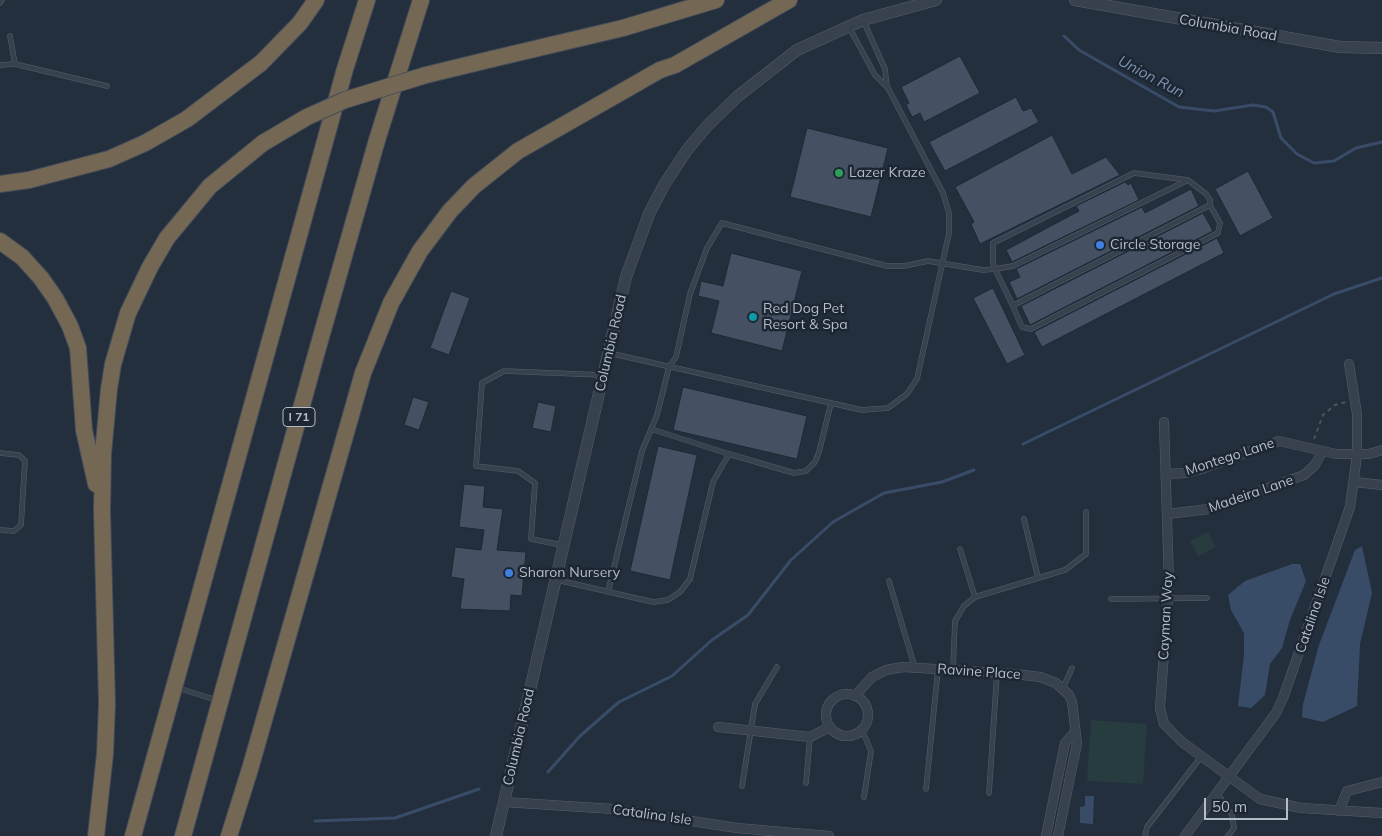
<!DOCTYPE html>
<style>
body{margin:0}
#map{position:relative;width:1382px;height:836px;overflow:hidden;background:#242f3e;font-family:Mulish,sans-serif}
canvas{display:block}
.scale{position:absolute;left:1204px;top:798px;width:84px;height:22px;box-sizing:border-box;border:2px solid #b4bcc9;border-top:0;padding-left:6px;font-size:15px;line-height:18px;white-space:nowrap;color:#b4bcc9;-webkit-text-stroke:4px #1d2633;paint-order:stroke}
</style>
<div id="map">
<canvas width="1382" height="836"></canvas>
<div class="scale">50 m</div>
</div>
<script>
const c = document.querySelector('canvas').getContext('2d');
c.lineJoin = 'round';
function fill(path, color) {
  c.fillStyle = color;
  c.fill(path, 'evenodd');
}
function poly(rows) {
  const path = new Path2D();
  for (const r of rows) {
    if (r.length === 3) {
      path.moveTo(r[0] + r[2], r[1]);
      path.arc(r[0], r[1], r[2], 0, 2 * Math.PI);
      continue;
    }
    path.moveTo(r[0], r[1]);
    for (let i = 2; i < r.length; i += 2) path.lineTo(r[i], r[i + 1]);
  }
  return path;
}
function trace(path, color, width, dash) {
  c.strokeStyle = color;
  c.lineWidth = width;
  c.lineCap = dash ? 'butt' : 'round';
  c.setLineDash(dash || []);
  c.stroke(path);
}
function label(font, color, halo, rows, align = 'center') {
  c.font = font + ' Mulish,sans-serif';
  c.lineWidth = 5;
  c.setLineDash([]);
  c.textBaseline = 'middle';
  c.strokeStyle = halo;
  c.fillStyle = color;
  for (const [text, x, y, turn = 0] of rows) {
    c.save();
    c.translate(x, y);
    c.rotate((+turn || 0) * Math.PI / 180);
    c.textAlign = isNaN(turn) ? turn : align;
    if (halo) c.strokeText(text, 0, 0);
    c.fillText(text, 0, 0);
    c.restore();
  }
}
fill(poly([
 [1208,532,1216,547,1198,556,1190,541],
 [1091,720,1147,724,1143,784,1087,781]
]), '#263c3f');
fill(poly([
 [1362,546,1372,593,1360,644,1357,706,1323,722,1302,717,1303,704,1319,645,1355,550],
 [1292,564,1300,564,1306,581,1290,620,1282,648,1270,664,1265,695,1251,708,1238,706,1244,655,1244,633,1231,610,1228,595,1245,581],
 [1085,796,1094,796,1093,824,1080,823,1080,807,1085,806]
]), '#394c67');
trace(poly([
 [1064,36,1079,50,1179,107,1214,111,1253,105,1266,107,1273,112,1281,138,1297,154,1314,163,1334,161,1356,148,1382,142],
 [1023,444,1334,294,1382,278],
 [548,772,580,736,619,702,672,676,712,640,748,615,791,560,833,522,884,493,942,482,974,470],
 [315,821,395,818,479,789]
]), '#394c67', 3);
const building = poly([
 [960,56,980,93,924,122,920,113,912,117,906,105,909,103,901,87,960,56],
 [1016,97,1023,111,1031,108,1039,122,945,171,929,142,1016,97],
 [807,128,888,148,871,217,790,197,807,128],
 [1052,135,1072,174,1106,157,1120,175,980,244,971,224,974,222,955,187,1052,135],
 [1248,171,1273,218,1240,236,1215,189,1248,171],
 [1125,182,1128,185,1131,183,1139,200,1012,262,1006,250,1079,211,1076,206,1125,182],
 [1191,189,1199,206,1017,299,1009,282,1020,277,1016,269,1142,207,1145,213,1191,189],
 [1203,213,1213,231,1030,325,1021,306,1203,213],
 [1217,238,1224,253,1042,347,1034,332,1217,238],
 [731,253,802,271,782,351,711,333,719,301,698,296,701,281,723,286,731,253],
 [993,288,1025,355,1007,364,973,298,993,288],
 [451,291,470,298,449,355,430,348,451,291],
 [683,387,807,416,797,459,673,430,683,387],
 [413,397,429,402,419,430,404,425,413,397],
 [538,402,556,406,551,432,532,428,538,402],
 [658,446,697,455,670,580,630,571,658,446],
 [464,484,485,486,483,507,503,509,497,550,526,552,522,596,511,595,510,611,460,609,464,579,451,577,455,547,481,550,484,530,459,527,464,484]
]);
fill(building, '#455162');
trace(building, '#1f2835', 1);
const service = poly([
 [0,3,2,0],
 [863,20,885,69,887,87],
 [10,36,15,64],
 [0,65,15,64,107,86],
 [1012,304,1022,327,1031,329,1218,233,1220,223,1210,205],
 [609,353,862,410,888,408,907,394,917,379,949,233,949,213,943,193,888,88,875,75,849,27],
 [651,429,729,454],
 [0,453,19,455,25,461,21,525,14,531,0,530],
 [1024,519,1038,578],
 [562,545,531,539,535,483,518,471,476,466,482,383,504,371,603,375],
 [960,549,975,597],
 [557,580,653,602,668,600,680,592,690,579,713,482,729,454,794,473,806,471,815,462,819,452,831,403],
 [889,581,915,668],
 [608,592,642,451,657,415,669,367,676,357,690,294,707,248,722,223,887,266,904,266,928,261,983,270,995,269,1013,266,1188,180,1134,173,993,243,993,263,995,269,1012,304,1016,304,1210,205,1210,200,1206,194,1188,180],
 [1111,599,1207,598],
 [953,670,955,621,964,606,975,597,1065,570,1086,554,1086,512],
 [178,688,216,700],
 [1063,688,1072,668],
 [862,730,871,751,864,797],
 [806,783,810,737],
 [742,786,755,704,777,667],
 [926,789,938,669],
 [989,793,997,673],
 [1218,794,1232,815,1234,828,1228,836],
 [1145,836,1147,827,1201,757]
]);
const minor = poly([
 [1164,422,1169,583,1160,708,1164,724,1182,742,1260,799,1301,808,1382,813],
 [1166,474,1186,473,1201,469,1279,441,1336,454,1369,454,1382,450],
 [1355,482,1382,485],
 [1167,514,1209,509,1304,475,1315,465,1322,452],
 [847,715,21],
 [855,696,872,677,886,670,903,667,1015,674,1040,677,1056,683,1069,695,1072,702,1077,743,1058,836],
 [718,727,810,737,830,727],
 [504,802,613,809,737,828,829,836],
 [1339,811,1347,791,1382,782],
 [1046,836,1065,743,1074,733],
 [1185,836,1276,713,1283,698,1336,547,1350,507,1357,455,1357,414,1349,364]
]);
const tertiary = poly([
 [1075,0,1340,47,1382,48],
 [496,836,626,277,649,214,664,185,687,150,708,125,738,96,797,50,863,20,936,0]
]);
const motorway = poly([
 [492,59,623,28,716,0],
 [0,184,29,180,109,159,145,143,187,119,261,63,300,23,316,0],
 [0,241,22,257,41,278,55,298,70,326,78,348,84,430,96,484],
 [96,836,105,754,107,704,102,511,103,454,109,389,113,364,128,313,150,267,167,238,210,186,263,143],
 [133,836,345,69,367,0],
 [183,836,315,358,377,140,421,0],
 [229,836,250,769,363,373,391,303,420,251,450,211,474,186,518,151,660,70,675,65,789,0]
]);
trace(service, '#565f6c', 5.5);
trace(minor, '#565f6c', 10);
trace(tertiary, '#565f6c', 12);
trace(motorway, '#434c59', 18);
trace(poly([
 [1314,439,1323,415,1335,405,1346,402]
]), '#44595c', 2, [4, 4]);
trace(service, '#38414e', 4.5);
trace(minor, '#38414e', 9);
trace(tertiary, '#38414e', 11);
trace(motorway, '#746855', 16);
const motorwayBridge = poly([
 [263,143,307,117,345,100,426,75,492,59]
]);
trace(motorwayBridge, '#434c59', 18, []);
trace(motorwayBridge, '#746855', 16);
for (const [x, y, r, color] of [
 [839,173,5,"#2e9e5b"],
 [1100,245,5,"#3f7fe0"],
 [753,317,5,"#0f9aa8"],
 [509,573,5,"#3f7fe0"]
]) {
  const dot = new Path2D();
  dot.arc(x, y, r, 0, 2 * Math.PI);
  c.fillStyle = color;
  c.fill(dot);
  trace(dot, '#1d2633', 2);
}
for (const [x, y, w] of [
 [299,417,32]
]) {
  const box = new Path2D();
  box.roundRect(x - w / 2, y - 9.5, w, 19, 4);
  c.fillStyle = '#1d2633';
  c.fill(box);
  trace(box, '#b4bcc9', 1);
}
label('bold 12px', '#b4bcc9', null, [
 ["I 71",299,417]
]);
label('14px', '#b4bcc9', '#1d2633', [
 ["Columbia Road",1228,28,10],
 ["Columbia Road",611,343,-77],
 ["Montego Lane",1230,457,-18],
 ["Madeira Lane",1251,494,-19],
 ["Catalina Isle",1313,615,-71],
 ["Cayman Way",1166,616,-87],
 ["Ravine Place",979,672,4],
 ["Columbia Road",519,737,-77],
 ["Catalina Isle",652,815,8]
]);
label('14px', '#b4bcc9', '#1d2633', [
 ["Lazer Kraze",849,173],
 ["Circle Storage",1110,245],
 ["Red Dog Pet",763,309],
 ["Resort & Spa",763,325],
 ["Sharon Nursery",519,573]
], 'left');
label('italic 15px', '#7c92b1', '#1d2633', [
 ["Union Run",1151,77,28]
]);
</script>
